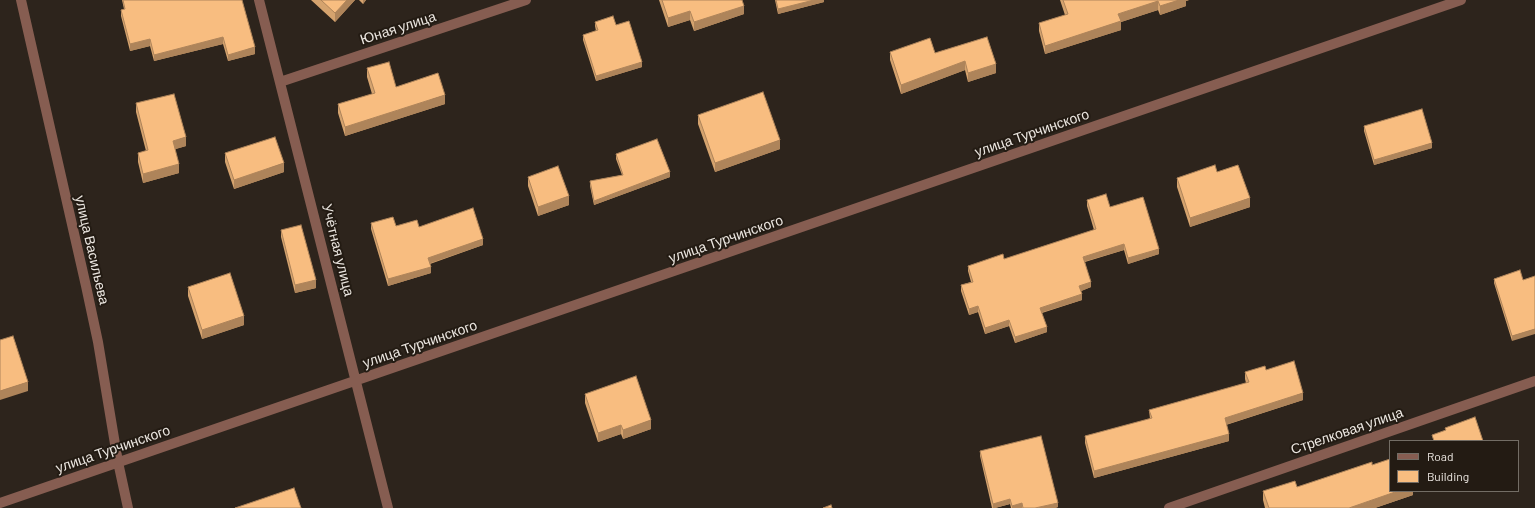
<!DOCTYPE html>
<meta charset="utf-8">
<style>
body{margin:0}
#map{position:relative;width:1535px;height:508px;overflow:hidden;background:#2d241c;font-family:Barlow,sans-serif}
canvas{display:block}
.legend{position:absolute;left:1389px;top:440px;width:130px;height:52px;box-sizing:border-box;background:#231b13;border:1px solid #736d65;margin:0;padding:5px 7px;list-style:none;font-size:12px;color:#ece7e1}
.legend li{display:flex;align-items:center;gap:8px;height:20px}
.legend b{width:20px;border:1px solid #736d65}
</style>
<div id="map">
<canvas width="1535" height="508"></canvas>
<ul class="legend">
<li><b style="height:5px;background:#865d51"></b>Road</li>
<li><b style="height:11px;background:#f8bd80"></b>Building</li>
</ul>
</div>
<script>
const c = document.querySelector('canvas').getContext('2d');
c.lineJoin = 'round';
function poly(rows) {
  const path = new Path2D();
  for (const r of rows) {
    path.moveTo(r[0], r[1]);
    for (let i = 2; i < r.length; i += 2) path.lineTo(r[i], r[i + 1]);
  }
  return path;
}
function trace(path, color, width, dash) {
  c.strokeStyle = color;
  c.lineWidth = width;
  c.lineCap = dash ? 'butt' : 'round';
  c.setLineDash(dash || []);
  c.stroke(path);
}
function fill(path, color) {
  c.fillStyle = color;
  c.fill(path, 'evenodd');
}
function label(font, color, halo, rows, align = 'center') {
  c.font = font + ' Barlow,sans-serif';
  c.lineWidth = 4;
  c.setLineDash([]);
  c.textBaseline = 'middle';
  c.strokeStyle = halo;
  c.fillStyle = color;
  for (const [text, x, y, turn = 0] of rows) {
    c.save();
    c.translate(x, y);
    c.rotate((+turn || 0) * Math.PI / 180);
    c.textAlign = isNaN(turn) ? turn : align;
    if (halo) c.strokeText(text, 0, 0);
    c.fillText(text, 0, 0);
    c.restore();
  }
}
trace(poly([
 [21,0,86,286,98,342,118,462]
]), '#865d51', 10);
trace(poly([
 [259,0,388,508],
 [280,82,526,0],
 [118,462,128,508],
 [0,503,1461,0],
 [1169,508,1535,381]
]), '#865d51', 10);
fill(poly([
 [122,0,158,0,255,54,228,61,223,44,154,61,150,46,130,51,121,16,121,10,124,9],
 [311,0,355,0,335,22],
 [359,0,366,0,363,4],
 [659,0,742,0,744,14,694,31,690,20,668,27],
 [775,0,824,0,824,2,778,14],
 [1060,0,1189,0,1186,1,1186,6,1160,15,1158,10,1121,22,1121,30,1045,54,1039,31,1039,23,1065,15],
 [595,22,616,25,642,67,596,81,583,40,583,35,596,31,595,26],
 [987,37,996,73,968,82,965,70,901,94,890,60,890,52,935,53],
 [367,68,396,87,445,104,345,136,338,113,338,104,372,94,367,77],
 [136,103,186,146,175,149,179,173,143,183,138,162,138,153,146,151,136,112],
 [698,115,780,149,715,172,698,124],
 [1364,126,1432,148,1374,165,1364,131],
 [225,153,284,172,234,189,225,162],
 [616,154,670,177,594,205,590,186,590,181,622,175,616,159],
 [1217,172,1250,207,1190,227,1177,187,1177,178],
 [528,177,569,205,538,216,528,186],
 [1087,200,1110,207,1159,254,1128,264,1124,250,1085,262,1091,287,1081,291,1082,300,1042,313,1047,332,1015,343,1009,326,985,334,978,312,969,315,961,291,961,285,971,282,968,271,968,266,1004,259,1094,230,1087,206],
 [371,223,396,226,419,227,483,245,430,264,431,273,388,286,371,229],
 [281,230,316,288,295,293,281,237],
 [1520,270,1512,341,1494,283,1494,279],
 [188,287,244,325,202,339,188,296],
 [1266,370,1303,400,1226,425,1229,441,1094,478,1085,443,1085,436,1150,419,1149,410,1246,383,1245,379,1245,372],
 [585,394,651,429,623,439,621,434,598,442,585,403],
 [980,451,1058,507,1055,508,1011,508,1010,504,995,508,992,508,980,456],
 [1372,465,1413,491,1413,495,1375,508,1265,508,1263,500,1263,491,1297,487]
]), '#d5a36e');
fill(poly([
 [347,0,355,0,335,22,335,13],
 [363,0,366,0,363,4],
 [814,0,824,0,824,2,778,14,778,9],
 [1178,0,1189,0,1186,1,1186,6,1160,15,1160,6],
 [1158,1,1158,10,1121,22,1121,30,1045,54,1045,46,1118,14],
 [744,6,744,14,694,31,694,22],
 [690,11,690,20,668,27,668,18],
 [223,37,223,44,154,61,154,55],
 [150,39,150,46,130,51,130,44],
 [255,47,255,54,228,61,228,55],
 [965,61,965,70,901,94,901,85],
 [642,62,642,67,596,81,596,76],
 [996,64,996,73,968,82,968,73],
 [445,95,445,104,345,136,345,127],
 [186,137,186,146,173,150,173,141],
 [780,140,780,149,715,172,715,163],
 [1432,143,1432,148,1374,165,1374,160],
 [284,163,284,172,234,189,234,180],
 [179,164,179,173,143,183,143,174],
 [670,172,670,177,594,205,594,201],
 [569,196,569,205,538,216,538,207],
 [1250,198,1250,207,1190,227,1190,218],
 [483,239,483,245,428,264,428,258],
 [1124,244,1124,250,1083,262,1083,257],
 [1159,249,1159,254,1128,264,1128,258],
 [431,267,431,273,388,286,388,279],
 [316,280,316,288,295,293,295,285],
 [1091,282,1091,287,1079,292,1079,286],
 [1082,294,1082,300,1040,313,1040,308],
 [978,306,978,312,969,315,969,309],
 [244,316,244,325,202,339,202,330],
 [1009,320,1009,326,985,334,985,328],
 [1047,327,1047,332,1015,343,1015,337],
 [1535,329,1535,334,1512,341,1512,336],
 [28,382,28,391,0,400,0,391],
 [1303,393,1303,400,1225,425,1225,418],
 [651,420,651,429,623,439,623,430],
 [621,425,621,434,598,442,598,433],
 [1229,434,1229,441,1094,478,1094,471],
 [1398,491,1413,491,1413,495,1375,508,1349,508],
 [1010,499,1010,504,995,508,993,508,993,504],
 [1022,503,1022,508,1012,508,1012,506],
 [1058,503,1058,507,1055,508,1035,508]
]), '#ae845a');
const building = poly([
 [123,0,242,0,255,47,228,55,223,37,154,55,150,39,130,44,121,10,125,9,123,0],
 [321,0,347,0,335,13,321,0],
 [662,0,742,0,744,6,694,22,690,11,668,18,662,0],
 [776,0,814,0,778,9,776,0],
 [1063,0,1179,0,1160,6,1158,1,1118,14,1121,21,1045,46,1039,23,1068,14,1063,0],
 [613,16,616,25,629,21,642,62,596,76,583,35,598,30,595,22,613,16],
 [987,37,996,64,968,73,965,61,901,85,890,52,930,38,935,53,987,37],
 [389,62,396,87,438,73,445,95,345,127,338,104,375,93,367,68,389,62],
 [763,92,780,140,715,163,698,115,763,92],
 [174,94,186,137,173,141,179,164,143,174,138,153,148,150,136,103,174,94],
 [1422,109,1432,143,1374,160,1364,126,1422,109],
 [275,137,284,163,234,180,225,153,275,137],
 [657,139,670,172,594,201,590,181,623,175,616,154,657,139],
 [1215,165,1217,172,1238,165,1250,198,1190,218,1177,178,1215,165],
 [558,166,569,196,538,207,528,177,558,166],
 [1106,194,1110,207,1143,197,1159,249,1128,258,1124,244,1083,257,1091,282,1079,286,1082,294,1040,308,1047,327,1015,337,1009,320,985,328,978,306,969,309,961,285,973,282,968,266,1003,254,1004,259,1096,229,1087,200,1106,194],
 [473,208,483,239,428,258,431,267,388,279,371,223,393,217,396,226,417,220,419,227,473,208],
 [301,225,316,280,295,285,281,230,301,225],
 [1520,270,1523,280,1535,276,1535,329,1512,336,1494,279,1520,270],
 [230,273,244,316,202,330,188,287,230,273],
 [13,336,28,382,0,391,0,340,13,336],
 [1294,361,1303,393,1225,418,1229,434,1094,471,1085,436,1152,418,1149,410,1249,382,1245,372,1265,366,1266,370,1294,361],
 [636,376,651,420,623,430,621,425,598,433,585,394,636,376],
 [1475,417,1483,441,1434,441,1432,435,1446,430,1445,428,1475,417],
 [1041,436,1058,503,1035,508,1023,508,1022,503,1012,506,1010,499,993,504,980,451,1041,436],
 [1390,459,1390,491,1398,491,1349,508,1269,508,1263,491,1295,481,1297,487,1372,462,1372,465,1390,459],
 [294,488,301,508,235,508,294,488],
 [831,505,832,508,823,508,831,505]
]);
fill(building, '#f8bd80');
trace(building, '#ae845a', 1);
label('14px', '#ece7e1', '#231b13', [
 ["Юная улица",398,28,-18],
 ["улица Турчинского",1032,133,-19],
 ["улица Турчинского",726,239,-19],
 ["улица Васильева",92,250,77],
 ["Учётная улица",338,250,76],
 ["улица Турчинского",420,344,-19],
 ["Стрелковая улица",1347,431,-19],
 ["улица Турчинского",113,449,-19]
]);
</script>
